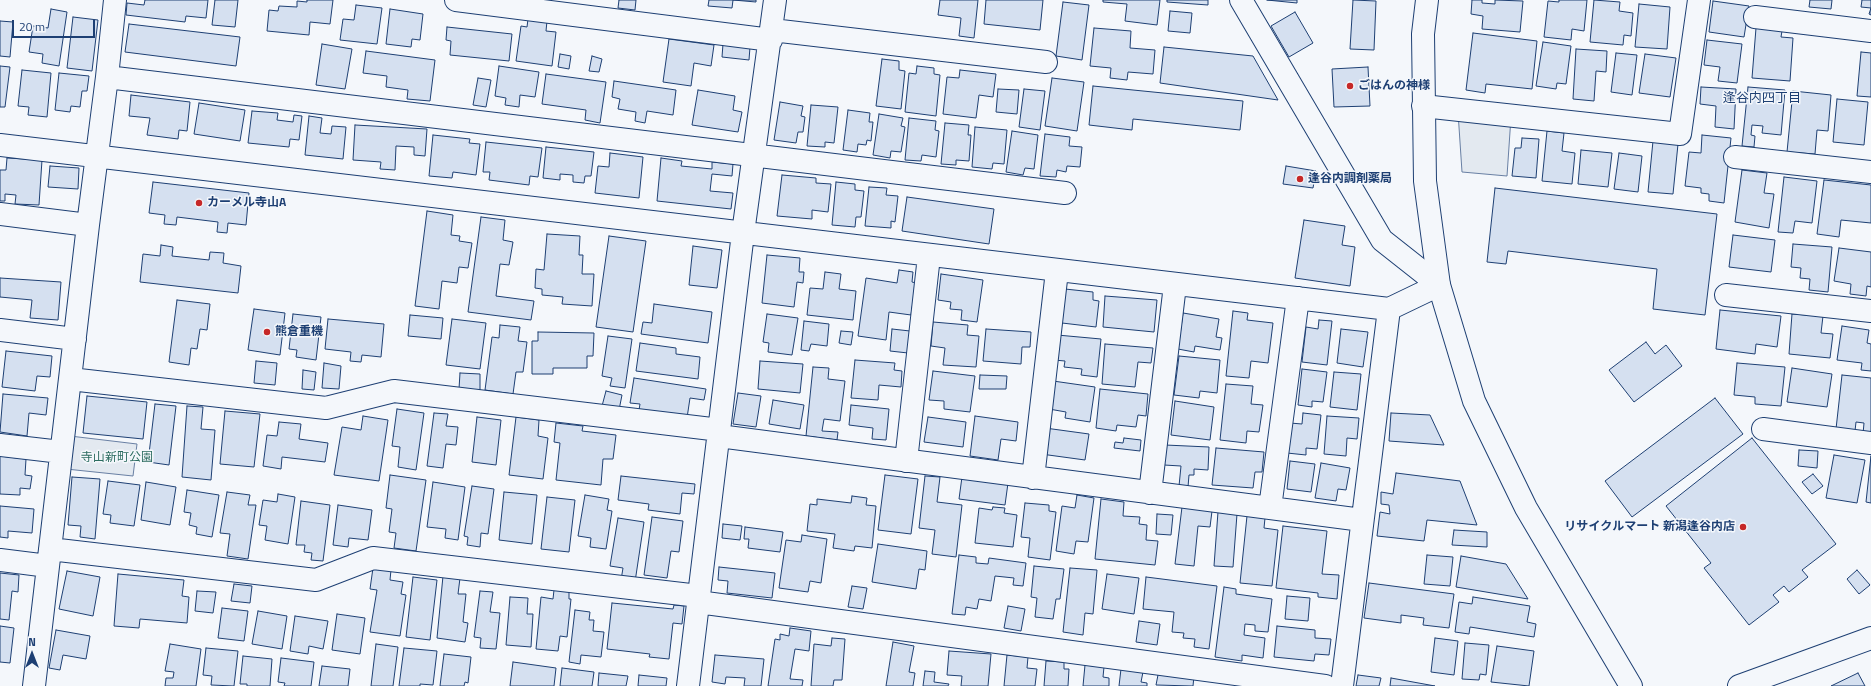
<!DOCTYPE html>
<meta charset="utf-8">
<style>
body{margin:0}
#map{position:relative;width:1871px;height:686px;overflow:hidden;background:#f4f7fb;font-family:"Titillium Web",sans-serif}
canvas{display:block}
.north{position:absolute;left:12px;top:634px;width:40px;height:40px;-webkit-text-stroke:3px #f4f7fb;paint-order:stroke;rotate:0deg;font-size:11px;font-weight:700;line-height:16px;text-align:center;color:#1d3f73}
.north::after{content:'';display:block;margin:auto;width:14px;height:18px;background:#1d3f73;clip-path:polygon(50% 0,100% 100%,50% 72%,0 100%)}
.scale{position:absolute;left:12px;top:20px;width:83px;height:18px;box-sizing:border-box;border:2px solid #1d3f73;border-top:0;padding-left:5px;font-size:12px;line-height:14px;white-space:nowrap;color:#1d3f73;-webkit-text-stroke:3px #f4f7fb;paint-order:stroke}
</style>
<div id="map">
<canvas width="1871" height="686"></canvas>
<div class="north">N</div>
<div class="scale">20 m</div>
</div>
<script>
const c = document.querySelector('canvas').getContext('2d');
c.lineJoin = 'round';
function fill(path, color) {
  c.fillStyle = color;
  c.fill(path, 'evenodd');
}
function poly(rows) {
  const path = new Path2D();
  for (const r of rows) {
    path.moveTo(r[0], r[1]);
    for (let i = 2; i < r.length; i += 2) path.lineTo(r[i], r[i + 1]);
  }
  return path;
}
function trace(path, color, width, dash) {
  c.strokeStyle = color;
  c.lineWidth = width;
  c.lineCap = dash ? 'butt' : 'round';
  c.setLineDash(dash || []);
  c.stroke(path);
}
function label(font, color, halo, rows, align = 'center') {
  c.font = font + ' "Titillium Web","Noto Sans JP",sans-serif';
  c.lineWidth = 3;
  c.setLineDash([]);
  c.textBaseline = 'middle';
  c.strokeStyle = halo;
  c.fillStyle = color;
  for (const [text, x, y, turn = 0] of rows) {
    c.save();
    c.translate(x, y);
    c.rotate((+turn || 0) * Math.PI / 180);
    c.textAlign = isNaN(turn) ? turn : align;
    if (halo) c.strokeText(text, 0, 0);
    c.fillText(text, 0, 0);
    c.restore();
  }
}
const green = poly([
 [1458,112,1511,117,1507,176,1462,172,1458,112],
 [70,436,137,444,133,476,66,469,70,436]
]);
fill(green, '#e3e9f0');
trace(green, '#687fa3', 1);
const building = poly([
 [145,0,208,0,206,18,186,16,185,22,126,15,127,3,144,5,145,0],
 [215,0,238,0,235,27,212,25,215,0],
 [307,0,333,0,330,24,310,22,309,35,267,31,269,10,278,11,279,6,297,7,297,1,307,2,307,0],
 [619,0,636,0,635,10,618,8,619,0],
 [709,0,756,0,756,2,733,0,732,8,708,6,709,0],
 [940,0,978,0,974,38,959,36,961,18,938,15,940,0],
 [986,0,1043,0,1040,30,984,24,986,0],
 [1103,0,1160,0,1157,25,1125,21,1127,4,1103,2,1103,0],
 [1167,0,1208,0,1208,5,1167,2,1167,0],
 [1267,0,1297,0,1297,3,1267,0],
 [1353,0,1376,1,1374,50,1350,49,1353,0],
 [1472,0,1482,0,1482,3,1495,4,1495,0,1523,1,1520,32,1482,29,1483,16,1471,14,1472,0],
 [1559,0,1587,0,1584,31,1572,29,1571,40,1544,37,1548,1,1559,2,1559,0],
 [1594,0,1620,2,1619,11,1633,13,1631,36,1624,35,1623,45,1590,42,1594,0],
 [1810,0,1832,0,1831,9,1809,7,1810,0],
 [1862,0,1871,0,1871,15,1869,14,1871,8,1861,7,1862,0],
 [1713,1,1749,6,1744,37,1709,32,1713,1],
 [1063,2,1089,5,1082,60,1056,56,1063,2],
 [1639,4,1670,7,1667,49,1635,47,1639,4],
 [356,5,382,8,377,44,340,40,343,19,354,20,356,5],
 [51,9,67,12,59,66,42,63,43,54,29,52,33,26,48,28,51,9],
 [390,9,423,14,420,40,412,39,411,47,386,44,390,9],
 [1170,11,1192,13,1190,33,1168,31,1170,11],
 [1295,12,1313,43,1289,57,1271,26,1295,12],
 [73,17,98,20,92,71,67,68,73,17],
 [528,19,547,21,546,31,556,32,552,66,516,61,521,26,527,27,528,19],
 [0,21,13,22,10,57,0,56,0,21],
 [129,24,240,37,236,66,125,52,129,24],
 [447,27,512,34,509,61,450,55,451,41,446,40,447,27],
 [1094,28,1131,31,1130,48,1155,50,1153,74,1128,72,1127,80,1110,78,1111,68,1090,66,1094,28],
 [1756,28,1782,31,1781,37,1793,38,1790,81,1752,78,1756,28],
 [1473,33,1537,41,1532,89,1486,84,1485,93,1466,90,1473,33],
 [669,39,714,45,711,66,694,63,691,86,663,82,669,39],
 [1707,40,1742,44,1737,83,1718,81,1720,67,1704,65,1707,40],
 [1543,42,1571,46,1566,84,1557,83,1556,89,1536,86,1543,42],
 [322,44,352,49,345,89,316,85,322,44],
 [723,44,750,47,749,60,722,57,723,44],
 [1164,47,1253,56,1278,100,1160,83,1164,47],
 [1576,49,1607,51,1606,72,1596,71,1594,101,1573,99,1576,49],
 [366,51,435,60,430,101,407,99,408,90,386,87,387,76,363,73,366,51],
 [1861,52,1871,53,1871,97,1857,96,1861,52],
 [1616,53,1637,55,1632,95,1611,92,1616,53],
 [560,54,571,56,569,69,558,67,560,54],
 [1645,54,1676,58,1670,97,1639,93,1645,54],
 [592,56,602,59,599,72,589,71,592,56],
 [882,59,899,61,899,70,905,71,901,109,876,106,882,59],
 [0,66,10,67,5,107,0,107,0,66],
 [499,66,539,72,535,97,520,95,519,107,505,105,506,98,495,96,499,66],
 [917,66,934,68,934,74,940,75,936,116,905,112,909,73,916,74,917,66],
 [1368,67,1370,106,1334,107,1332,69,1368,67],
 [22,70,51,73,47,117,28,115,29,107,18,106,22,70],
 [960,70,996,74,993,97,979,95,976,118,943,114,947,77,959,78,960,70],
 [59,73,89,76,87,91,82,91,80,107,71,106,70,112,55,110,59,73],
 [546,74,606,82,600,123,585,120,586,110,542,104,546,74],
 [478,78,491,80,486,107,473,105,478,78],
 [1052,78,1084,82,1077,131,1045,126,1052,78],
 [614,81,676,90,673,115,647,111,645,123,635,121,636,112,618,109,620,99,612,97,614,81],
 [1093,86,1243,101,1240,130,1133,119,1132,130,1089,125,1093,86],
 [1701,87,1736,89,1734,129,1715,127,1716,106,1700,104,1701,87],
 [1748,87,1785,90,1781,135,1762,133,1763,126,1752,125,1751,135,1755,136,1754,147,1742,146,1748,87],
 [998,89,1019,90,1017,114,996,112,998,89],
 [1024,89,1045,91,1040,130,1019,127,1024,89],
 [698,90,735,96,733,110,742,112,738,132,692,125,698,90],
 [1793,91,1831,95,1828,131,1817,130,1815,154,1787,152,1793,91],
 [131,95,190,102,187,131,179,130,178,139,147,135,150,118,129,116,131,95],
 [1837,99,1868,102,1864,145,1833,142,1837,99],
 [780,102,803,106,801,116,805,117,803,132,798,132,796,143,774,140,780,102],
 [199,103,245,110,240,141,194,134,199,103],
 [811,105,838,107,834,143,825,142,825,147,807,146,811,105],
 [848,110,870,113,869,122,873,122,871,141,867,140,866,145,858,144,857,152,843,150,848,110],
 [252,111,278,113,277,120,293,122,294,115,302,116,299,140,290,139,289,147,248,143,252,111],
 [879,114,903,118,901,126,905,127,901,152,891,151,890,158,873,155,879,114],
 [309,116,322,118,320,133,331,134,332,126,346,127,343,159,305,155,309,116],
 [909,118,936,121,935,130,939,131,936,157,922,155,921,161,905,160,909,118],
 [945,123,969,125,968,135,971,135,969,161,956,160,956,165,941,164,945,123],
 [355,125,427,129,425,156,414,155,414,147,396,146,395,170,380,169,381,162,353,160,355,125],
 [975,127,1007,130,1004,164,993,163,992,169,972,167,975,127],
 [1012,131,1038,135,1034,169,1025,168,1023,175,1006,172,1012,131],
 [1547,131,1564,133,1562,151,1575,153,1572,184,1542,181,1547,131],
 [1045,134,1070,137,1069,146,1082,147,1080,167,1067,166,1066,172,1057,170,1056,177,1040,176,1045,134],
 [433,135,470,139,469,143,480,144,476,175,453,172,452,178,429,176,433,135],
 [1702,135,1731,138,1724,203,1709,201,1709,194,1701,193,1701,188,1685,186,1689,152,1701,153,1702,135],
 [1522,138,1539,139,1536,178,1512,176,1515,148,1521,148,1522,138],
 [1653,141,1678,144,1673,194,1648,192,1653,141],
 [486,142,542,148,538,177,530,176,529,185,489,180,490,172,483,172,486,142],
 [546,147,594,152,591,176,585,176,584,183,573,182,573,175,560,174,560,180,543,178,546,147],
 [1581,150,1612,153,1608,187,1578,184,1581,150],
 [610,153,643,157,639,198,595,193,598,166,609,167,610,153],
 [1619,153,1642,156,1638,192,1614,189,1619,153],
 [7,158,42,160,39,205,15,204,16,195,5,194,5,201,0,201,0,170,6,170,7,158],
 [661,158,682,161,681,166,712,169,712,162,733,164,732,176,712,174,710,191,733,193,731,209,657,201,661,158],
 [50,166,79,168,78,189,48,187,50,166],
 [1286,166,1316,171,1313,188,1283,184,1286,166],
 [1742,170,1767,173,1764,193,1774,194,1769,228,1735,222,1742,170],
 [782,175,816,178,816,183,831,184,828,212,812,210,812,219,777,216,782,175],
 [1784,177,1817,181,1812,223,1795,221,1793,233,1778,232,1784,177],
 [1824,180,1871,185,1871,223,1841,220,1839,237,1817,234,1824,180],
 [153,182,249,193,246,225,228,223,227,233,217,232,218,222,177,217,176,225,164,224,165,215,149,213,153,182],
 [836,182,855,184,855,190,864,191,861,217,856,217,855,227,832,225,836,182],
 [869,187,887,188,886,195,898,196,895,222,891,221,891,228,865,226,869,187],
 [1495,188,1717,214,1705,315,1653,309,1657,269,1508,251,1506,264,1487,262,1495,188],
 [907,197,994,209,989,244,902,231,907,197],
 [427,211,453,215,451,235,460,236,459,241,472,243,468,268,459,267,457,283,442,281,439,309,415,306,427,211],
 [481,217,505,220,503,240,513,242,509,265,500,264,496,296,534,301,531,320,468,312,481,217],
 [1304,220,1345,226,1342,245,1355,247,1350,286,1295,278,1304,220],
 [547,234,580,236,579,255,583,255,582,274,594,274,592,306,562,304,563,297,542,295,542,289,535,288,536,269,544,270,547,234],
 [1733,235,1775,240,1771,272,1729,267,1733,235],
 [609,236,646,241,633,332,596,327,609,236],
 [1793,244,1832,247,1828,292,1809,290,1810,279,1800,278,1801,268,1791,267,1793,244],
 [161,245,173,247,172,256,209,260,210,252,224,253,223,263,241,266,238,293,140,282,143,254,160,256,161,245],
 [693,246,722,250,717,288,689,285,693,246],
 [1839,248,1871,252,1871,287,1867,286,1866,296,1850,294,1851,284,1834,281,1839,248],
 [767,255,800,258,799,272,804,272,803,283,797,282,794,307,762,303,767,255],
 [899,270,913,272,912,282,916,283,911,315,889,312,886,340,858,336,866,278,897,283,899,270],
 [825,272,841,274,839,289,856,291,853,320,807,315,810,288,823,289,825,272],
 [941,274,983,280,977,322,961,320,962,310,950,309,951,302,938,300,941,274],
 [0,278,61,282,58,320,30,318,32,300,0,297,0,278],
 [1065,289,1093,292,1093,300,1099,301,1096,327,1062,323,1065,289],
 [1105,296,1157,300,1154,332,1103,327,1105,296],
 [177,300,210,304,207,330,200,329,197,349,191,348,189,365,169,362,177,300],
 [654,304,712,312,708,343,641,334,643,322,652,323,654,304],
 [254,309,285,313,280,355,248,350,254,309],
 [1720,310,1781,316,1777,347,1756,344,1755,354,1716,349,1720,310],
 [1233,311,1248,313,1247,320,1273,323,1268,363,1251,361,1249,378,1226,376,1233,311],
 [1183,313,1219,319,1216,337,1222,338,1220,350,1195,346,1194,352,1178,349,1183,313],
 [293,314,321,317,316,360,296,357,297,350,289,349,293,314],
 [767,314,798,318,792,355,768,352,769,343,763,342,767,314],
 [1792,314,1823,316,1821,333,1833,334,1830,358,1789,354,1792,314],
 [410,315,443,318,441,339,408,336,410,315],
 [328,319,384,324,381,357,362,355,361,362,350,361,351,352,325,349,328,319],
 [452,319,486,323,480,369,446,365,452,319],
 [1319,320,1332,321,1327,365,1302,362,1306,327,1318,329,1319,320],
 [804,321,829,324,827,346,811,344,809,351,801,350,804,321],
 [933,322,968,325,967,335,979,336,976,367,943,365,945,348,931,346,933,322],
 [500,325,520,327,518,341,527,342,523,372,516,372,513,394,485,390,492,337,499,338,500,325],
 [1842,326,1869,330,1867,343,1871,344,1871,371,1861,370,1862,363,1837,360,1842,326],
 [892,329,910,331,908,353,890,351,892,329],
 [986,329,1031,332,1030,347,1022,347,1021,364,983,361,986,329],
 [1341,329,1368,332,1363,367,1337,363,1341,329],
 [841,331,853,332,851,345,839,343,841,331],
 [538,332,594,333,593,356,587,356,587,368,553,368,553,374,532,374,532,341,538,341,538,332],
 [1057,335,1101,339,1097,377,1081,375,1082,369,1064,367,1065,361,1054,360,1057,335],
 [608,336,632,339,625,388,610,386,612,378,602,376,608,336],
 [1646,342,1655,354,1666,345,1682,366,1634,402,1609,370,1646,342],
 [640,343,676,348,676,354,700,357,698,379,636,371,640,343],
 [1105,344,1153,348,1151,363,1138,362,1135,387,1102,384,1105,344],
 [6,351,52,356,50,377,37,376,35,391,2,387,6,351],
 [1179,356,1220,360,1217,393,1200,391,1199,398,1174,395,1179,356],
 [855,360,895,363,894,370,902,371,901,387,879,385,878,400,851,398,855,360],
 [256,361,277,363,275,385,254,383,256,361],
 [760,361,803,364,800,393,758,389,760,361],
 [324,363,341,366,339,389,322,388,324,363],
 [1737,363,1785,367,1781,406,1755,404,1755,397,1734,395,1737,363],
 [813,367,829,368,828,379,845,381,840,421,824,419,822,431,838,432,837,440,806,436,813,367],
 [1792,368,1832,374,1827,407,1787,402,1792,368],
 [1302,369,1327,372,1323,402,1312,401,1312,407,1298,405,1302,369],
 [303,370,316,372,314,390,302,389,303,370],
 [933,371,975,376,970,412,944,409,944,401,929,400,933,371],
 [1334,372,1361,374,1357,410,1330,407,1334,372],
 [460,373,480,374,480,390,459,389,460,373],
 [980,375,1007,376,1006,389,979,389,980,375],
 [1842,375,1871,378,1871,435,1863,434,1864,423,1856,422,1855,431,1836,429,1842,375],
 [634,378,706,389,704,400,690,398,687,418,639,410,640,404,630,403,634,378],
 [1053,381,1095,387,1090,422,1065,418,1066,412,1049,409,1053,381],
 [1226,384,1253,386,1251,404,1263,405,1259,432,1247,431,1246,443,1220,440,1226,384],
 [1100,389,1148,394,1146,416,1138,415,1136,427,1117,425,1116,431,1096,428,1100,389],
 [606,391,622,395,619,410,602,406,606,391],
 [738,393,761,396,756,427,733,424,738,393],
 [3,394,48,398,46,415,29,413,27,436,0,432,3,394],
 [87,396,147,402,143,439,83,433,87,396],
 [1715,398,1743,434,1632,517,1605,481,1715,398],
 [773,400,804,405,800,429,769,424,773,400],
 [1175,401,1214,407,1210,440,1171,435,1175,401],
 [155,404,176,406,169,465,148,462,155,404],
 [851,405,889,409,886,440,872,439,873,428,849,425,851,405],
 [187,406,203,407,201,429,215,430,211,480,182,477,187,406],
 [397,409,424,413,416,470,398,467,400,447,392,446,397,409],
 [225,411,260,414,254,467,220,464,225,411],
 [434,413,448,414,446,426,458,427,456,445,446,444,443,468,427,466,434,413],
 [1303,413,1321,415,1317,449,1306,448,1306,455,1287,453,1290,423,1302,424,1303,413],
 [1391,413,1430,415,1444,445,1389,441,1391,413],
 [363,416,388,420,379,481,334,475,342,427,361,430,363,416],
 [975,416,1018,422,1016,441,1001,439,998,460,970,456,975,416],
 [1327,416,1359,418,1357,439,1347,438,1346,456,1324,454,1327,416],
 [477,417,501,420,496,465,472,462,477,417],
 [516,417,539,420,538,436,548,438,543,479,509,475,516,417],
 [928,417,966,422,963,447,924,442,928,417],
 [279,422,301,424,299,439,328,443,325,462,282,457,281,469,263,466,267,435,277,436,279,422],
 [556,423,583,426,582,431,616,435,613,459,603,459,601,485,556,480,560,443,554,442,556,423],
 [1045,428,1089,434,1085,460,1041,454,1045,428],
 [1124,438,1141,440,1140,451,1114,448,1115,442,1123,443,1124,438],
 [1752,438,1836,544,1802,570,1808,577,1789,592,1784,586,1773,595,1779,602,1749,625,1704,568,1711,563,1666,506,1752,438],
 [1165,445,1209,447,1208,470,1194,469,1194,475,1189,475,1188,487,1179,486,1181,466,1164,465,1165,445],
 [1216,448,1264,452,1262,472,1255,472,1253,488,1212,485,1216,448],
 [1799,450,1818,451,1817,468,1798,466,1799,450],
 [1834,455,1865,460,1857,503,1826,498,1834,455],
 [0,456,26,459,25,475,32,476,30,489,20,488,20,495,0,494,0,456],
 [1871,456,1871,503,1866,502,1871,456],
 [1290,461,1315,464,1311,492,1287,489,1290,461],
 [1321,463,1350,468,1346,490,1338,489,1336,501,1315,498,1321,463],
 [1396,473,1460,481,1477,525,1427,520,1424,541,1377,536,1380,512,1390,514,1389,505,1381,504,1381,492,1393,494,1396,473],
 [1813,474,1823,486,1812,494,1802,482,1813,474],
 [390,475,426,480,416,551,394,548,396,533,389,532,392,509,386,508,390,475],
 [885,475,918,479,911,534,878,530,885,475],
 [621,476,695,484,694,494,682,493,680,514,648,510,649,504,618,500,621,476],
 [925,476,940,477,937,502,962,505,956,557,932,554,935,530,919,528,925,476],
 [72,477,100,479,95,539,80,537,81,526,68,525,72,477],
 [962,477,1008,483,1005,505,959,499,962,477],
 [108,481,140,485,134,526,110,523,111,515,103,514,108,481],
 [146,482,176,487,170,525,141,520,146,482],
 [433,482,465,487,458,540,445,538,446,529,427,527,433,482],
 [472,486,494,489,488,534,481,533,480,547,467,545,468,537,464,536,472,486],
 [187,490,219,495,212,537,196,534,197,527,189,525,191,513,184,512,187,490],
 [227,492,250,495,248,505,256,505,248,559,227,556,230,534,220,533,227,492],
 [504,492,537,495,532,544,499,540,504,492],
 [278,494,295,497,288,544,265,540,267,526,259,525,263,500,277,502,278,494],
 [585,495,609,499,607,510,612,511,606,549,590,547,591,538,578,536,585,495],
 [1077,495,1094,498,1088,542,1076,541,1074,554,1056,551,1062,506,1075,508,1077,495],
 [852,496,867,498,866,505,876,506,872,548,855,546,854,551,833,548,835,534,807,531,810,504,817,505,817,499,851,503,852,496],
 [547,497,575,500,569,552,541,549,547,497],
 [1101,499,1124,502,1123,516,1140,517,1139,524,1147,525,1146,540,1158,541,1155,565,1095,559,1101,499],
 [301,501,330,505,323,561,311,560,312,553,304,552,305,545,296,545,301,501],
 [1025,503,1049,505,1049,511,1056,512,1050,560,1028,557,1030,538,1021,537,1025,503],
 [338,505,372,510,368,540,349,538,348,547,333,545,338,505],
 [0,506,34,509,32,533,8,531,8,538,0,537,0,506],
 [993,507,1005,508,1004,513,1017,515,1013,547,975,543,979,508,992,510,993,507],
 [1182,507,1212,511,1210,527,1198,526,1194,566,1175,564,1182,507],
 [1218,512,1237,514,1233,567,1214,566,1218,512],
 [1157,514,1173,515,1171,535,1156,534,1157,514],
 [1247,516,1265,518,1264,528,1278,530,1272,586,1240,583,1247,516],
 [652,517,683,521,679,552,671,551,667,578,644,575,652,517],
 [618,518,644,522,635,582,621,580,623,568,610,566,618,518],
 [723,524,742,526,740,540,722,538,723,524],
 [1283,526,1327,531,1322,574,1339,575,1337,599,1318,597,1318,593,1276,588,1283,526],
 [745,527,783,532,780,552,748,548,749,539,744,539,745,527],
 [1454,530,1487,532,1487,547,1452,545,1454,530],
 [802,535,827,539,821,583,810,581,808,592,779,588,786,540,801,542,802,535],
 [878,544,927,551,925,570,919,569,916,589,872,582,878,544],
 [959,555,976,557,976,563,988,564,989,558,1026,563,1023,586,1013,585,1014,578,995,576,991,601,979,599,977,609,966,607,965,615,952,614,959,555],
 [1427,555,1453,557,1450,586,1424,584,1427,555],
 [1461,556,1506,564,1528,599,1456,587,1461,556],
 [1034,566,1064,569,1060,599,1056,599,1053,619,1035,617,1037,598,1031,597,1034,566],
 [719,567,775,573,772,598,727,593,728,581,718,580,719,567],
 [373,568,391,570,390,580,403,582,401,594,406,595,400,636,370,632,377,590,370,589,373,568],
 [1070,568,1097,570,1093,614,1085,613,1083,635,1063,632,1070,568],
 [1857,570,1870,585,1859,594,1847,579,1857,570],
 [67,571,100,577,93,616,59,609,67,571],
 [0,573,19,575,18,592,12,591,9,620,0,619,0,573],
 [118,574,184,580,182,596,189,597,187,623,140,619,139,628,114,626,118,574],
 [1107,574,1139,578,1134,614,1102,609,1107,574],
 [443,576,460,578,458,594,466,594,463,622,468,623,465,642,437,638,443,576],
 [413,577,437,580,430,640,406,637,413,577],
 [1146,577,1217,586,1209,649,1194,647,1195,639,1183,638,1184,633,1172,632,1174,612,1143,609,1146,577],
 [1369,583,1454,594,1449,628,1423,625,1424,618,1401,615,1401,623,1364,618,1369,583],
 [234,584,252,586,250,603,231,601,234,584],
 [852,586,867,588,863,609,848,607,852,586],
 [1224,587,1236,589,1236,594,1272,599,1268,632,1255,631,1255,625,1245,624,1244,635,1265,638,1263,658,1242,655,1242,661,1215,657,1224,587],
 [554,590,569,591,569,599,571,599,567,637,560,636,558,651,536,649,541,597,553,599,554,590],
 [197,591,216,592,213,613,195,611,197,591],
 [480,591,493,592,490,612,500,613,496,649,480,648,481,638,474,637,480,591],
 [1287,596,1310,598,1308,621,1285,619,1287,596],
 [510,597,528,598,527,614,533,614,531,647,506,645,510,597],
 [1473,597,1530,606,1527,622,1536,624,1534,637,1470,627,1469,634,1455,632,1459,602,1472,604,1473,597],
 [612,603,673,609,674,605,684,606,682,624,673,623,669,659,649,657,650,654,607,649,612,603],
 [1008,606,1025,609,1021,631,1004,628,1008,606],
 [222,608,248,611,244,641,218,638,222,608],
 [575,610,590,612,589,620,594,620,593,631,604,632,601,657,581,655,580,664,569,662,575,610],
 [258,611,287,616,282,649,252,644,258,611],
 [337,614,365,618,360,654,332,650,337,614],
 [295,616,328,621,323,649,309,646,308,654,290,651,295,616],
 [1139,621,1160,624,1157,645,1136,642,1139,621],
 [0,626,14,628,10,663,0,662,0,626],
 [1277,626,1315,630,1315,638,1331,639,1329,655,1315,654,1314,661,1274,657,1277,626],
 [790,628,811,631,809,651,795,649,790,679,803,680,802,686,768,686,775,639,780,640,780,634,789,636,790,628],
 [56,630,90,636,86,659,63,655,60,670,49,668,56,630],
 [832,638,845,639,842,680,834,680,833,686,811,686,814,644,831,646,832,638],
 [1435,638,1458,641,1454,675,1431,672,1435,638],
 [893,642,914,646,909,672,915,673,913,686,886,686,893,642],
 [1465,643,1489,645,1486,675,1480,674,1479,680,1462,679,1465,643],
 [170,644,201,649,196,686,165,686,166,678,173,678,174,672,165,671,170,644],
 [376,644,398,647,393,686,371,686,376,644],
 [1497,646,1534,651,1529,686,1491,682,1497,646],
 [206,648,238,651,234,686,211,685,212,676,203,675,206,648],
 [404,648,437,651,433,685,420,684,420,686,399,686,404,648],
 [949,651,991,654,988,686,961,686,962,676,947,675,949,651],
 [444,654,471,657,468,683,465,682,464,686,440,686,444,654],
 [715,655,764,659,761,686,744,686,745,678,726,677,725,684,712,682,715,655],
 [1007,655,1028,657,1027,668,1037,669,1035,686,1004,686,1007,655],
 [243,656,272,659,270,686,247,686,247,684,240,684,243,656],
 [281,658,314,662,311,686,284,686,285,683,278,682,281,658],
 [1046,661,1064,662,1064,669,1069,669,1068,686,1044,686,1046,661],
 [513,662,556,668,554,686,510,686,513,662],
 [1085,665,1104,667,1103,677,1109,678,1109,686,1083,686,1085,665],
 [322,666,350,669,348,686,319,686,322,666],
 [562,668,594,672,592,686,560,686,562,668],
 [1121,669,1143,672,1141,682,1147,683,1147,686,1119,686,1121,669],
 [1159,670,1194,676,1193,686,1156,685,1159,670],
 [925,671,935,672,934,682,949,684,948,686,923,686,925,671],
 [599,673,628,676,626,686,598,686,599,673],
 [1858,673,1865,686,1831,686,1858,673],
 [639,675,667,678,666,686,638,686,639,675],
 [1358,675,1381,678,1379,686,1356,686,1358,675],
 [1391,678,1435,686,1390,686,1391,678]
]);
fill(building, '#d5e0f0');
trace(building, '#1d3f73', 1);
const minor = poly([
 [456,0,771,40],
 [1755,17,1871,31],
 [772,30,1046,62],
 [107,77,1065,193],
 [1423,106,1680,134,1699,0],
 [0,145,1389,309,1439,285,1382,240,1241,0],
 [1735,157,1871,172],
 [0,214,88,225],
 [1726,295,1871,311],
 [0,330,75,339],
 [70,379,326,408,394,391,720,430],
 [1763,429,1871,443],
 [719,436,1362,520],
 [0,445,61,452],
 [906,461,929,256],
 [1033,478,1057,271],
 [1150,493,1175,285],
 [1270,508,1298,298],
 [50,549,316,580,373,558,699,596],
 [0,560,48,566],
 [698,602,1325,686],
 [34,686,88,225,107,77,115,0],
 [688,686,743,233,775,0],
 [1342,686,1389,309]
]);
const tertiary = poly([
 [1427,0,1423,34,1425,181,1439,285,1474,401,1526,508,1631,686],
 [1739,686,1871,638]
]);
trace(minor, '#1d3f73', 24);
trace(tertiary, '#1d3f73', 24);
trace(minor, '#f4f7fb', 22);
trace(tertiary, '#f4f7fb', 22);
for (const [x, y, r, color] of [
 [1350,86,4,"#c62828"],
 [1300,179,4,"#c62828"],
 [199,203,4,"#c62828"],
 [267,332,4,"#c62828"],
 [1743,527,4,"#c62828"]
]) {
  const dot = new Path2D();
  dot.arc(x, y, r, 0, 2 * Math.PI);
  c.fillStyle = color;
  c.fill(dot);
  trace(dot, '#f4f7fb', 1.5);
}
label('bold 12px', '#1d3f73', '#f4f7fb', [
 ["ごはんの神様",1358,86],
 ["逢谷内調剤薬局",1308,179],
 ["カーメル寺山A",207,203],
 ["熊倉重機",275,332],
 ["リサイクルマート 新潟逢谷内店",1735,527,"right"]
], 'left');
label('12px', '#2c6c60', '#f4f7fb', [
 ["寺山新町公園",117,458]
]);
label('13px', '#1d3f73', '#f4f7fb', [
 ["逢谷内四丁目",1762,99]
]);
</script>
